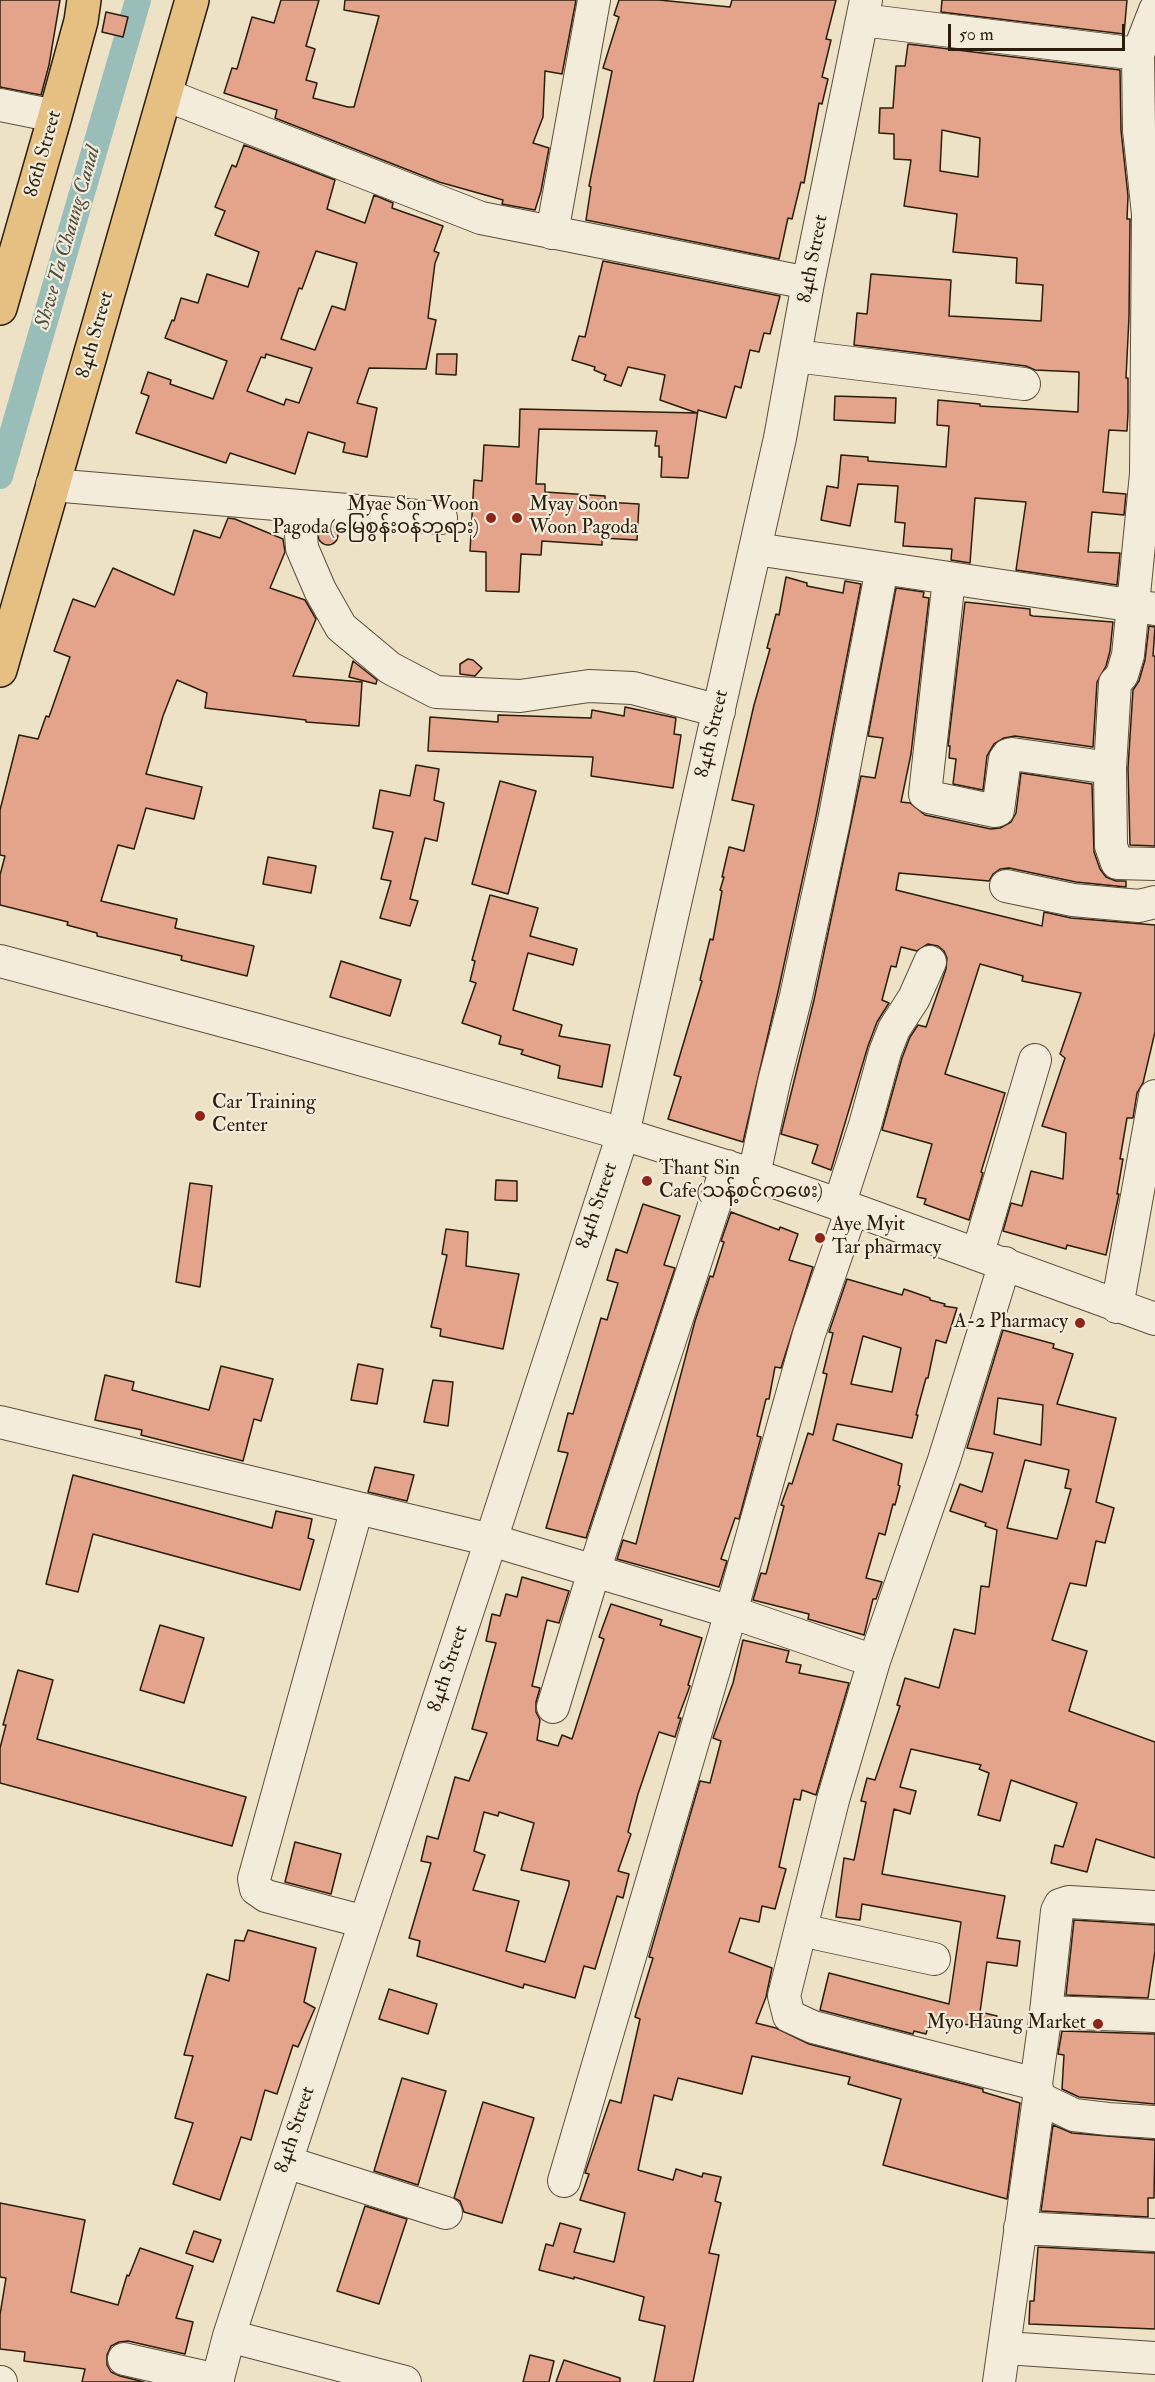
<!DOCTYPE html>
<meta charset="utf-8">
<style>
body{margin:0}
#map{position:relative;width:1155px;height:2382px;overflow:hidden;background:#ede1c6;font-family:"IM FELL Double Pica",serif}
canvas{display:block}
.scale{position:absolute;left:948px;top:24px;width:177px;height:27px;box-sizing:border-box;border:3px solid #2b1d0b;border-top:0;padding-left:8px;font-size:18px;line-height:21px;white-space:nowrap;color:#2b1d0b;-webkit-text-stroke:4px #f3ecda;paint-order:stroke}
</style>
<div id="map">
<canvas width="1155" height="2382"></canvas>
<div class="scale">50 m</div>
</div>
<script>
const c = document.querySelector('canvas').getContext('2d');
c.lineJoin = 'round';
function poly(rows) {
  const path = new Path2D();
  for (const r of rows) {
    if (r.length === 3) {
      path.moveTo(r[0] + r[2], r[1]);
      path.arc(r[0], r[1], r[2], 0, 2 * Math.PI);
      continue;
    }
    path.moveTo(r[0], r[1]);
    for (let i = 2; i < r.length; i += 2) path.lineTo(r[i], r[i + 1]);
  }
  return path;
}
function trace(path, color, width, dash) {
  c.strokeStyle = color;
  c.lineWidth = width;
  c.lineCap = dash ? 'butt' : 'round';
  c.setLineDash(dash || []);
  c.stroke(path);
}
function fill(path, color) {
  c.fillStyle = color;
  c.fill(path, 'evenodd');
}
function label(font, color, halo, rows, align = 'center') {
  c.font = font + ' "IM FELL Double Pica","Noto Sans Myanmar",serif';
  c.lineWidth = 4.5;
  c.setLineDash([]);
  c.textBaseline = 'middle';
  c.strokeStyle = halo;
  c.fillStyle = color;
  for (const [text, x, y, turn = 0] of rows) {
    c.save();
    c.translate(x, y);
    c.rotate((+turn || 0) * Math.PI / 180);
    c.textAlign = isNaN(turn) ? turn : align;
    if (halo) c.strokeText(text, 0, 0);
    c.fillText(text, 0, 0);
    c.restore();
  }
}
trace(poly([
 [0,476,138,0]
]), '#99bdb8', 26);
const building = poly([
 [0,0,60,0,49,65,41,95,0,87,0,0],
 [281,0,319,0,306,46,315,49,306,80,317,83,313,98,348,107,354,107,379,16,344,10,345,0,576,0,562,74,545,71,543,117,533,143,549,148,541,191,535,210,502,204,503,200,439,182,275,118,277,110,224,93,232,68,237,69,252,17,274,23,281,0],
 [619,0,659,0,730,7,732,0,836,0,826,39,831,40,822,77,828,79,822,104,819,103,804,183,801,182,792,219,788,218,779,259,586,220,591,187,589,186,612,71,603,68,619,17,614,15,619,0],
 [942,0,1127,0,1124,34,941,12,942,0],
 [106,12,128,17,123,37,102,32,106,12],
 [908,44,1120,70,1121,130,1128,196,1127,219,1130,219,1129,317,1126,378,1128,378,1128,413,1127,431,1109,430,1103,492,1126,494,1124,515,1092,512,1088,552,1120,553,1117,585,1016,570,1026,502,975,498,970,563,951,560,952,549,903,546,905,523,895,522,898,486,858,484,850,526,821,520,827,486,838,488,841,455,868,457,868,461,946,467,949,426,937,425,938,400,980,404,980,406,1078,412,1079,372,1035,370,1026,366,854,345,857,313,867,314,871,274,951,280,949,316,1041,321,1043,285,1016,283,1017,258,953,252,957,214,904,206,911,160,894,159,894,134,879,133,880,108,893,108,896,66,905,66,908,44],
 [942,130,980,138,978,177,940,171,942,130],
 [244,145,335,180,327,209,365,223,374,195,393,203,392,208,443,226,434,251,439,253,435,263,428,318,436,320,426,369,369,368,357,403,377,408,367,457,343,452,345,443,308,432,295,474,230,453,226,463,136,433,149,396,141,393,148,372,171,380,170,384,213,399,227,361,165,338,172,320,174,321,181,298,198,303,207,274,248,287,259,252,215,235,225,211,215,207,232,165,236,167,244,145],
 [316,251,357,263,345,310,332,306,315,350,281,339,299,288,302,289,316,251],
 [266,354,312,368,299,403,286,399,284,405,247,391,261,357,265,358,266,354],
 [603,261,780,296,770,334,764,333,759,352,750,350,741,388,735,386,726,418,698,410,688,478,661,477,662,457,659,457,659,446,655,446,657,431,539,429,536,484,545,484,545,492,605,496,605,502,639,504,637,540,602,538,602,545,542,541,541,555,521,554,519,592,486,591,486,552,470,551,474,480,482,481,484,445,519,447,520,409,697,413,660,400,665,375,628,367,621,386,604,380,606,375,594,370,595,367,572,360,579,336,585,337,603,261],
 [437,354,457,354,456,375,436,374,437,354],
 [835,396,896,398,895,423,834,420,835,396],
 [228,518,235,519,283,539,285,552,270,588,305,600,316,619,293,676,362,682,359,726,306,722,306,720,205,708,207,693,177,680,163,716,146,774,202,787,194,819,146,808,134,849,118,845,101,901,177,919,175,928,254,946,247,976,181,960,182,956,97,936,97,933,67,925,68,922,0,905,0,875,5,856,0,855,0,810,19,735,38,739,46,716,49,717,70,657,54,651,73,599,95,607,113,568,174,595,194,530,220,538,228,518],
 [328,535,10],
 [786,577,807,583,807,586,843,593,845,581,861,584,816,817,778,992,743,1142,668,1119,681,1077,674,1075,702,981,700,980,710,939,713,940,722,891,720,890,724,877,722,877,729,847,744,851,754,805,732,800,754,705,770,649,767,648,776,614,779,615,786,577],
 [896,588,924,592,923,597,929,598,911,754,901,802,910,803,925,815,991,829,1000,828,1011,822,1016,813,1021,773,1092,784,1094,852,1100,869,1106,877,1116,881,1126,881,1126,887,1076,882,1009,868,1000,869,993,874,989,881,899,873,896,890,1042,926,1044,912,1071,918,1155,925,1155,1032,1143,1083,1137,1093,1133,1118,1127,1118,1120,1159,1123,1159,1117,1194,1119,1194,1106,1255,1067,1245,1066,1249,1003,1231,1011,1203,1022,1206,1031,1171,1063,1179,1066,1133,1042,1126,1065,1058,1060,1054,1081,993,1022,981,1023,976,980,964,945,1074,1005,1093,981,1172,983,1173,969,1220,924,1204,926,1199,917,1197,932,1144,882,1130,902,1058,910,1037,918,1025,926,1027,946,969,947,958,944,951,938,946,928,944,917,951,901,947,896,967,891,966,882,1000,889,1003,877,1022,868,1046,831,1170,812,1163,818,1145,781,1134,814,1000,861,776,875,778,883,738,868,736,896,588],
 [965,602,1030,609,1030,615,1033,616,1113,622,1110,651,1106,666,1097,682,1093,747,1015,736,1004,738,994,744,987,756,983,790,953,784,956,759,949,758,950,746,948,746,965,602],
 [1149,626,1155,627,1153,656,1155,656,1155,846,1130,845,1128,768,1133,690,1139,681,1145,660,1149,626],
 [468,659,473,660,482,668,475,676,460,674,460,664,468,659],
 [353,661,377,680,376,684,349,677,353,661],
 [625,707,676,718,674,734,681,735,673,788,591,776,593,757,428,751,430,717,498,722,498,715,591,718,592,710,624,716,625,707],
 [416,765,439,769,434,800,444,803,437,841,425,838,410,899,418,901,410,926,380,918,391,881,381,879,393,832,373,828,380,790,410,796,416,765],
 [500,781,536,791,508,894,472,884,500,781],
 [268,857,316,866,311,893,263,884,268,857],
 [490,895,538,908,530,936,577,949,573,965,528,953,513,1010,562,1025,559,1036,610,1045,602,1087,558,1078,560,1066,521,1054,523,1050,499,1044,501,1036,462,1023,476,983,470,981,475,961,472,960,490,895],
 [341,961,401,980,390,1016,330,997,341,961],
 [496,1180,517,1181,517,1201,495,1200,496,1180],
 [190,1183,212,1186,200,1287,176,1282,190,1183],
 [643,1204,680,1216,664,1265,675,1268,586,1538,546,1528,568,1453,558,1451,568,1413,573,1414,601,1318,607,1320,618,1283,607,1280,616,1249,627,1253,643,1204],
 [731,1212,779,1230,780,1227,798,1234,789,1260,813,1267,781,1368,775,1367,769,1399,766,1399,757,1436,761,1437,739,1519,735,1518,721,1559,727,1561,719,1587,617,1559,623,1540,636,1544,695,1321,710,1276,713,1277,724,1242,721,1241,731,1212],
 [446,1229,468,1232,466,1266,519,1274,503,1349,440,1336,441,1329,431,1327,447,1255,442,1254,446,1229],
 [847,1279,902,1295,904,1289,930,1298,930,1300,945,1304,944,1306,957,1308,946,1343,936,1340,928,1378,926,1378,916,1415,918,1415,912,1438,837,1424,833,1440,902,1464,898,1485,900,1486,895,1505,893,1504,885,1535,879,1533,866,1578,882,1582,876,1599,873,1599,864,1635,808,1619,809,1614,753,1600,761,1573,766,1574,784,1506,781,1505,789,1483,792,1484,808,1433,813,1435,827,1374,823,1373,833,1333,829,1332,847,1279],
 [863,1336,901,1348,892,1392,851,1384,863,1336],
 [1003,1330,1054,1344,1053,1348,1073,1354,1057,1404,1116,1418,1096,1502,1114,1508,1105,1543,1096,1541,1086,1586,1070,1583,1052,1640,1087,1651,1069,1711,1155,1742,1155,1858,1096,1839,1087,1872,1051,1863,1055,1845,1063,1847,1077,1803,1011,1780,1000,1821,978,1815,989,1773,979,1769,981,1765,911,1749,900,1787,916,1791,910,1814,894,1809,882,1874,1005,1896,997,1938,1020,1941,1017,1966,987,1962,980,2012,997,2016,994,2028,930,2020,926,2034,914,2031,913,2034,820,2010,829,1973,949,2004,961,1922,862,1904,860,1920,836,1917,844,1858,854,1860,866,1802,861,1801,867,1778,875,1780,900,1706,897,1705,905,1678,939,1688,954,1629,975,1634,981,1586,989,1587,997,1530,985,1526,986,1523,950,1511,960,1484,982,1492,993,1453,967,1448,1003,1330],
 [998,1398,1043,1405,1041,1445,994,1434,998,1398],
 [1025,1460,1069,1470,1065,1488,1071,1489,1057,1539,1007,1528,1025,1460],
 [358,1364,383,1369,377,1404,351,1400,358,1364],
 [221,1366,273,1379,261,1421,254,1419,243,1461,141,1435,142,1430,95,1420,105,1375,134,1382,132,1390,209,1410,221,1366],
 [433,1380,453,1382,448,1426,424,1422,433,1380],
 [375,1467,414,1475,407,1501,368,1492,375,1467],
 [73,1475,272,1528,276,1511,312,1519,308,1538,314,1540,300,1590,93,1534,78,1592,46,1584,73,1475],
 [522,1577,569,1591,559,1623,547,1620,532,1686,540,1688,536,1702,536,1712,540,1720,537,1740,558,1746,562,1735,572,1739,604,1639,599,1637,611,1604,662,1620,660,1625,702,1638,688,1685,690,1686,678,1718,681,1718,675,1737,659,1732,638,1794,628,1832,631,1834,618,1871,629,1874,623,1898,617,1896,595,1969,584,1966,575,1998,524,1984,523,1988,417,1956,420,1941,409,1938,431,1863,421,1861,427,1836,438,1839,455,1777,469,1781,487,1733,472,1729,496,1643,486,1641,492,1614,500,1616,506,1594,517,1597,522,1577],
 [484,1812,498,1816,499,1812,534,1823,521,1870,569,1881,569,1885,545,1962,506,1951,519,1901,473,1890,485,1855,474,1851,484,1812],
 [160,1625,204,1638,184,1703,140,1690,160,1625],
 [743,1640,789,1651,786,1662,801,1665,799,1673,849,1683,816,1795,802,1790,800,1800,794,1799,779,1867,786,1869,775,1909,762,1906,759,1922,740,1918,729,1952,772,1968,766,1997,756,2023,776,2028,809,2044,983,2089,983,2092,1020,2103,1007,2199,883,2165,901,2099,848,2084,850,2077,752,2056,742,2094,678,2078,672,2100,654,2095,638,2170,673,2180,676,2169,702,2177,703,2173,721,2177,715,2201,721,2203,709,2253,719,2255,693,2382,654,2382,665,2326,639,2320,644,2297,574,2277,574,2279,539,2270,546,2244,553,2246,560,2223,581,2229,574,2252,614,2262,625,2213,580,2200,589,2174,585,2173,610,2100,621,2103,640,2019,635,2017,653,1958,649,1957,700,1781,710,1783,721,1741,713,1738,733,1683,743,1640],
 [18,1670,53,1680,37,1739,246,1797,232,1846,0,1783,0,1748,6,1725,3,1725,18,1670],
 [295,1842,341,1854,331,1894,285,1882,295,1842],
 [1074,1920,1155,1925,1155,1951,1148,1998,1066,1995,1074,1920],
 [248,1930,316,1948,304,2002,315,2008,298,2047,293,2045,277,2094,265,2090,251,2140,241,2137,220,2200,173,2184,193,2123,175,2118,193,2056,184,2055,207,1974,229,1981,235,1940,244,1941,248,1930],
 [389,1989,437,2004,428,2034,379,2019,389,1989],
 [1062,2031,1155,2034,1155,2104,1079,2097,1062,2089,1064,2055,1058,2054,1062,2031],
 [402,2078,446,2091,418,2185,374,2171,402,2078],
 [483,2102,534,2118,502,2223,464,2212,460,2201,454,2198,483,2102],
 [1053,2125,1072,2133,1155,2140,1154,2198,1148,2198,1148,2217,1041,2211,1053,2125],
 [0,2203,85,2220,71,2292,118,2305,127,2275,129,2276,140,2248,193,2266,176,2318,193,2322,185,2354,128,2341,119,2342,111,2346,107,2355,107,2365,111,2372,120,2376,144,2382,82,2382,85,2369,24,2361,25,2352,0,2349,0,2315,6,2278,0,2277,0,2203],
 [365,2206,407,2219,379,2304,337,2291,365,2206],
 [194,2231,221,2240,213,2262,186,2253,194,2231],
 [1038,2247,1155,2253,1155,2329,1029,2324,1030,2301,1034,2301,1038,2247],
 [530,2355,554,2361,549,2382,523,2382,530,2355],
 [564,2360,620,2378,620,2382,556,2382,564,2360]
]);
fill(building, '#e4a38b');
trace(building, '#2b1d0b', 1.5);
const minor = poly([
 [862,20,1138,54,1139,130,1148,214,1155,215],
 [1138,54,1155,10],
 [166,95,481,218,808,283],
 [0,105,55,116],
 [1148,214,1146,474,1128,655,1122,675,1115,683,1110,768,1111,846,1117,863,1155,864],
 [552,233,594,0],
 [795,356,1024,384],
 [52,485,441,518],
 [299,506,302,548,320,590,341,627,390,668,436,692,520,696,589,686,633,688,719,711],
 [756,549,1155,609],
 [949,579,925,794,929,797,995,811,998,810,1005,759,1008,755,1012,754,1110,768],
 [1006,886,1073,900,1139,906,1155,902],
 [0,961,265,1032,623,1134,754,1175,852,1209,1155,1319],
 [754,1175,774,1082,796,996,834,821,882,568],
 [839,1205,865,1125,885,1052,894,1029,914,998,930,962],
 [978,1253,1035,1060],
 [1005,1263,944,1460,874,1661,833,1800,784,1996,789,2016,813,2027,1036,2084],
 [1117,1307,1155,1096],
 [0,1422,491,1540,731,1612,874,1661],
 [357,1508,254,1879,256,1889,266,1896,365,1922],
 [553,1707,594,1571,727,1166],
 [801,1930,934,1959],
 [1046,2012,1155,2016],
 [1039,2098,1074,2115,1108,2119,1155,2122],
 [286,2162,446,2213],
 [564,2181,731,1612,809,1334,852,1209],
 [1020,2228,1155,2235],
 [229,2336,405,2382],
 [1005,2348,1155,2358],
 [124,2359,218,2380],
 [0,2382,1,2382],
 [217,2382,229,2336,286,2162,491,1540,623,1134,780,438,808,283,866,0],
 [999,2382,1039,2098,1036,2084,1046,2012,1057,1911,1060,1905,1069,1902,1155,1907]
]);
const major = poly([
 [0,308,55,116,81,21,84,0],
 [0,670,192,0]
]);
trace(minor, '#5c4e3a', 34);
trace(major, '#2b1d0b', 36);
trace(minor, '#f3ecda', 32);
trace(major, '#e6c083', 33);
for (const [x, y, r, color] of [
 [491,518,6,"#8f2418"],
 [517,518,6,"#8f2418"],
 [200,1116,6,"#8f2418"],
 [647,1181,6,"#8f2418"],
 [820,1238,6,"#8f2418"],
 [1080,1323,6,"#8f2418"],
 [1098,2024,6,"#8f2418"]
]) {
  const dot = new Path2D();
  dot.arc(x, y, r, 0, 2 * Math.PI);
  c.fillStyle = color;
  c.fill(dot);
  trace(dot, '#f3ecda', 2);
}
label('20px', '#2b1d0b', '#f3ecda', [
 ["86th Street",44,154,-74],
 ["84th Street",814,259,-79],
 ["84th Street",96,335,-74],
 ["84th Street",713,734,-77],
 ["84th Street",598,1206,-71],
 ["84th Street",449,1669,-72],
 ["84th Street",296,2130,-72]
]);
label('20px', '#2b1d0b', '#f3ecda', [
 ["Myae Son Woon",479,506,"right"],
 ["Pagoda(မြေစွန်း၀န်ဘုရား)",479,529,"right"],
 ["Myay Soon",529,506],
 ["Woon Pagoda",529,529],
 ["Car Training",212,1104],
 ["Center",212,1127],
 ["Thant Sin",659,1170],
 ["Cafe(သန့်စင်ကဖေး)",659,1193],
 ["Aye Myit",832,1226],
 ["Tar pharmacy",832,1249],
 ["A-2 Pharmacy",1068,1323,"right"],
 ["Myo Haung Market",1086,2024,"right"]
], 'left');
label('italic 21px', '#4c4d3f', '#f3ecda', [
 ["Shwe Ta Chaung Canal",69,238,-74]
]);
</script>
